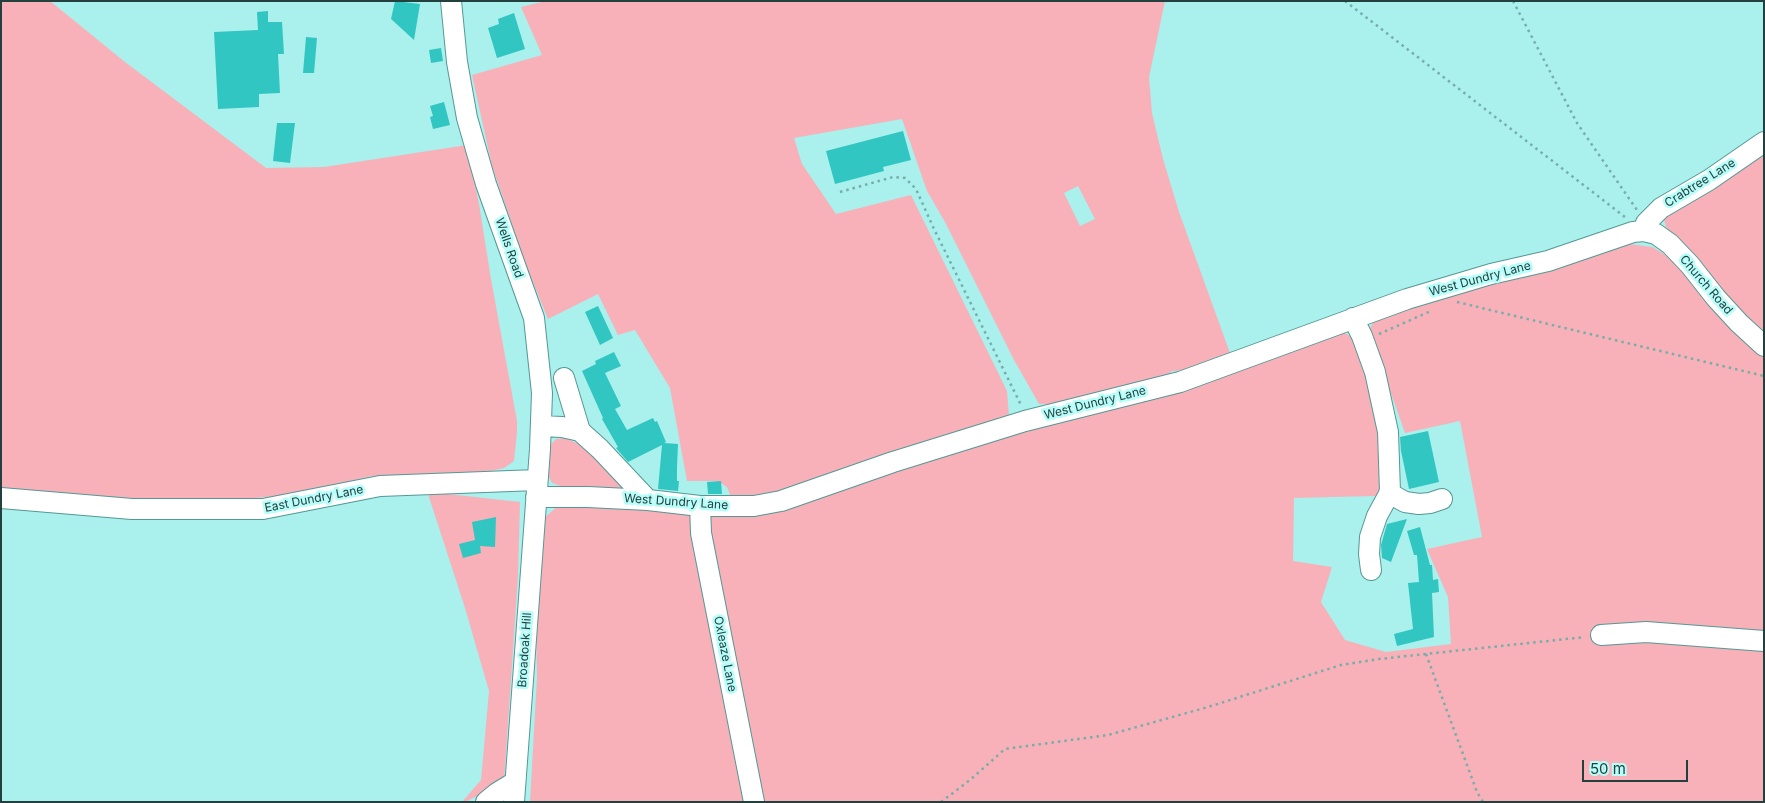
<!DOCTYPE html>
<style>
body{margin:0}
#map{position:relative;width:1765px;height:803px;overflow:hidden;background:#aaf0ec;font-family:Inter,sans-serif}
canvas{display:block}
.frame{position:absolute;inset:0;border:2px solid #23403f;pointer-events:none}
.scale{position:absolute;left:1582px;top:760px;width:106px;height:22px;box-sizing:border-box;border:2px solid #23403f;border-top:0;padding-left:6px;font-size:15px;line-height:18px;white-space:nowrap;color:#23403f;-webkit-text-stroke:4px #b7fdf9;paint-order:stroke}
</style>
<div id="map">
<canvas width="1765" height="803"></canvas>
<div class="frame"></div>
<div class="scale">50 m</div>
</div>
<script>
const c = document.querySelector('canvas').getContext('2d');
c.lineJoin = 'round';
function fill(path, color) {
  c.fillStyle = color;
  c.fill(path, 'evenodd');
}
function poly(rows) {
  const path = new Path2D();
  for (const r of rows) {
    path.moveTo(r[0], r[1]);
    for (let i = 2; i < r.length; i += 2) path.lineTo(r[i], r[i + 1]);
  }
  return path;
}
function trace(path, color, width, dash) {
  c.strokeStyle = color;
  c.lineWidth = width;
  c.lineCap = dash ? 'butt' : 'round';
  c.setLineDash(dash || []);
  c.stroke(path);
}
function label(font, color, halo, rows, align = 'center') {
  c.font = font + ' Inter,sans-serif';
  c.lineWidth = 5;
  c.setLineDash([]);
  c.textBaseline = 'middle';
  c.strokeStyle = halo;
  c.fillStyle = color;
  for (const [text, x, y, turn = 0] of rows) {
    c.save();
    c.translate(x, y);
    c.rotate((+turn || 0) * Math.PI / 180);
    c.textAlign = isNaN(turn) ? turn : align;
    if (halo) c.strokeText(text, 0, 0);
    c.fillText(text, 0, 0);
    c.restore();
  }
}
fill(poly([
 [1,1,50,1,125,62,266,168,324,167,467,145,479,204,491,279,517,421,517,432,514,461,504,468,485,472,372,476,289,495,243,499,168,500,95,497,1,489],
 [546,1,1165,1,1149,77,1152,113,1163,159,1179,212,1230,353,1190,370,1172,371,1162,380,1056,404,1039,404,1014,360,945,222,927,191,902,119,794,138,802,164,836,214,911,195,1007,391,1009,416,771,496,732,500,727,487,717,481,687,481,670,388,635,330,618,335,598,294,548,319,527,268,492,166,472,75,542,55,521,7],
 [1078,186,1095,219,1080,226,1064,193],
 [1764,150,1764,335,1749,323,1666,227,1664,220,1670,211],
 [1629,244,1652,247,1671,258,1755,351,1764,357,1764,802,764,802,729,646,708,515,772,513,846,485,951,452,1188,387,1342,331,1354,339,1378,410,1382,489,1375,496,1294,498,1293,561,1332,567,1321,602,1345,640,1386,652,1451,644,1448,597,1427,549,1482,537,1460,421,1405,433,1375,348,1370,329,1374,320,1448,294],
 [566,438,594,452,626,489,566,488,552,483,547,473,551,444,556,439],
 [439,493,520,502,518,576,504,783,465,802,462,802,481,780,489,691,465,608,428,494],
 [559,505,688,510,694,518,747,802,530,802,537,677,535,570,543,519]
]), '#f8b1b9');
fill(poly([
 [395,1,420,4,414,40,391,19],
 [268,11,268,22,282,22,284,54,278,54,280,93,259,94,259,107,218,109,214,32,258,30,257,12],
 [514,13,525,49,497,58,488,28,499,24,498,19],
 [306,37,317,38,314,73,303,73],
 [441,48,443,61,431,63,429,50],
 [444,102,450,125,433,129,430,117,433,116,430,106],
 [277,123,295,123,290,163,273,161],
 [903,131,911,160,883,167,884,171,835,184,826,151],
 [598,306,613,338,600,345,585,312],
 [614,352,621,366,605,373,621,406,615,409,627,430,653,418,655,422,657,421,666,442,664,443,678,444,677,467,677,481,679,481,678,491,658,489,662,445,628,462,616,448,618,447,602,419,603,418,582,371,596,364,595,361],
 [1428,431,1439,482,1409,489,1401,451,1400,437],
 [721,481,722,494,708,494,707,482],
 [496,517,495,547,480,546,481,553,463,558,459,544,475,540,472,522],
 [1407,519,1391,562,1382,558,1381,545,1387,524],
 [1420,527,1430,565,1432,565,1433,580,1438,579,1439,592,1432,593,1434,637,1397,646,1394,634,1413,629,1408,583,1419,582,1417,555,1414,555,1407,531]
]), '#31c6c2');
const minor = poly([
 [451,1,457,62,467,118,486,184,534,318,542,393,540,449,514,802],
 [1644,231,1646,223,1661,208,1709,180,1764,142],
 [1353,318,1362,336,1375,372,1388,432,1390,492,1377,516,1370,537,1369,554,1371,570],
 [564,378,580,431],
 [541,426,562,427,580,431,600,449,648,500],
 [1389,493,1405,502,1419,504,1430,503,1442,499],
 [536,497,588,497,648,500,700,506,754,506,781,501,893,462,1025,421,1180,382,1407,299,1491,274,1548,261,1633,232,1644,231,1656,234,1670,244,1690,265,1716,298,1739,323,1764,346],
 [1,498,132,509,263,509,380,486,537,480],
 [700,506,701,533,754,802],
 [1601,635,1646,632,1764,641],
 [486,802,497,793,515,782]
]);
trace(minor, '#549895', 22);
trace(poly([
 [1345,1,1625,217],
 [1513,1,1577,123,1637,210],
 [840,192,893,177,905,178,916,189,934,229,1021,405],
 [1457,302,1764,376],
 [1379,334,1431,311],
 [1426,654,1477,792,1483,802],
 [941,802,970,780,1005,749,1108,735,1208,707,1341,665,1379,659,1585,637]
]), '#77adaa', 2.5, [2.5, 4]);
trace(minor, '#fff', 20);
label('12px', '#23403f', '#b7fdf9', [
 ["Crabtree Lane",1700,183,-32],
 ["Wells Road",509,248,71],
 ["West Dundry Lane",1480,279,-15],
 ["Church Road",1706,285,49],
 ["West Dundry Lane",1095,403,-14],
 ["East Dundry Lane",314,499,-11],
 ["West Dundry Lane",676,502,4],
 ["Broadoak Hill",525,650,-86],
 ["Oxleaze Lane",725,654,79]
]);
</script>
